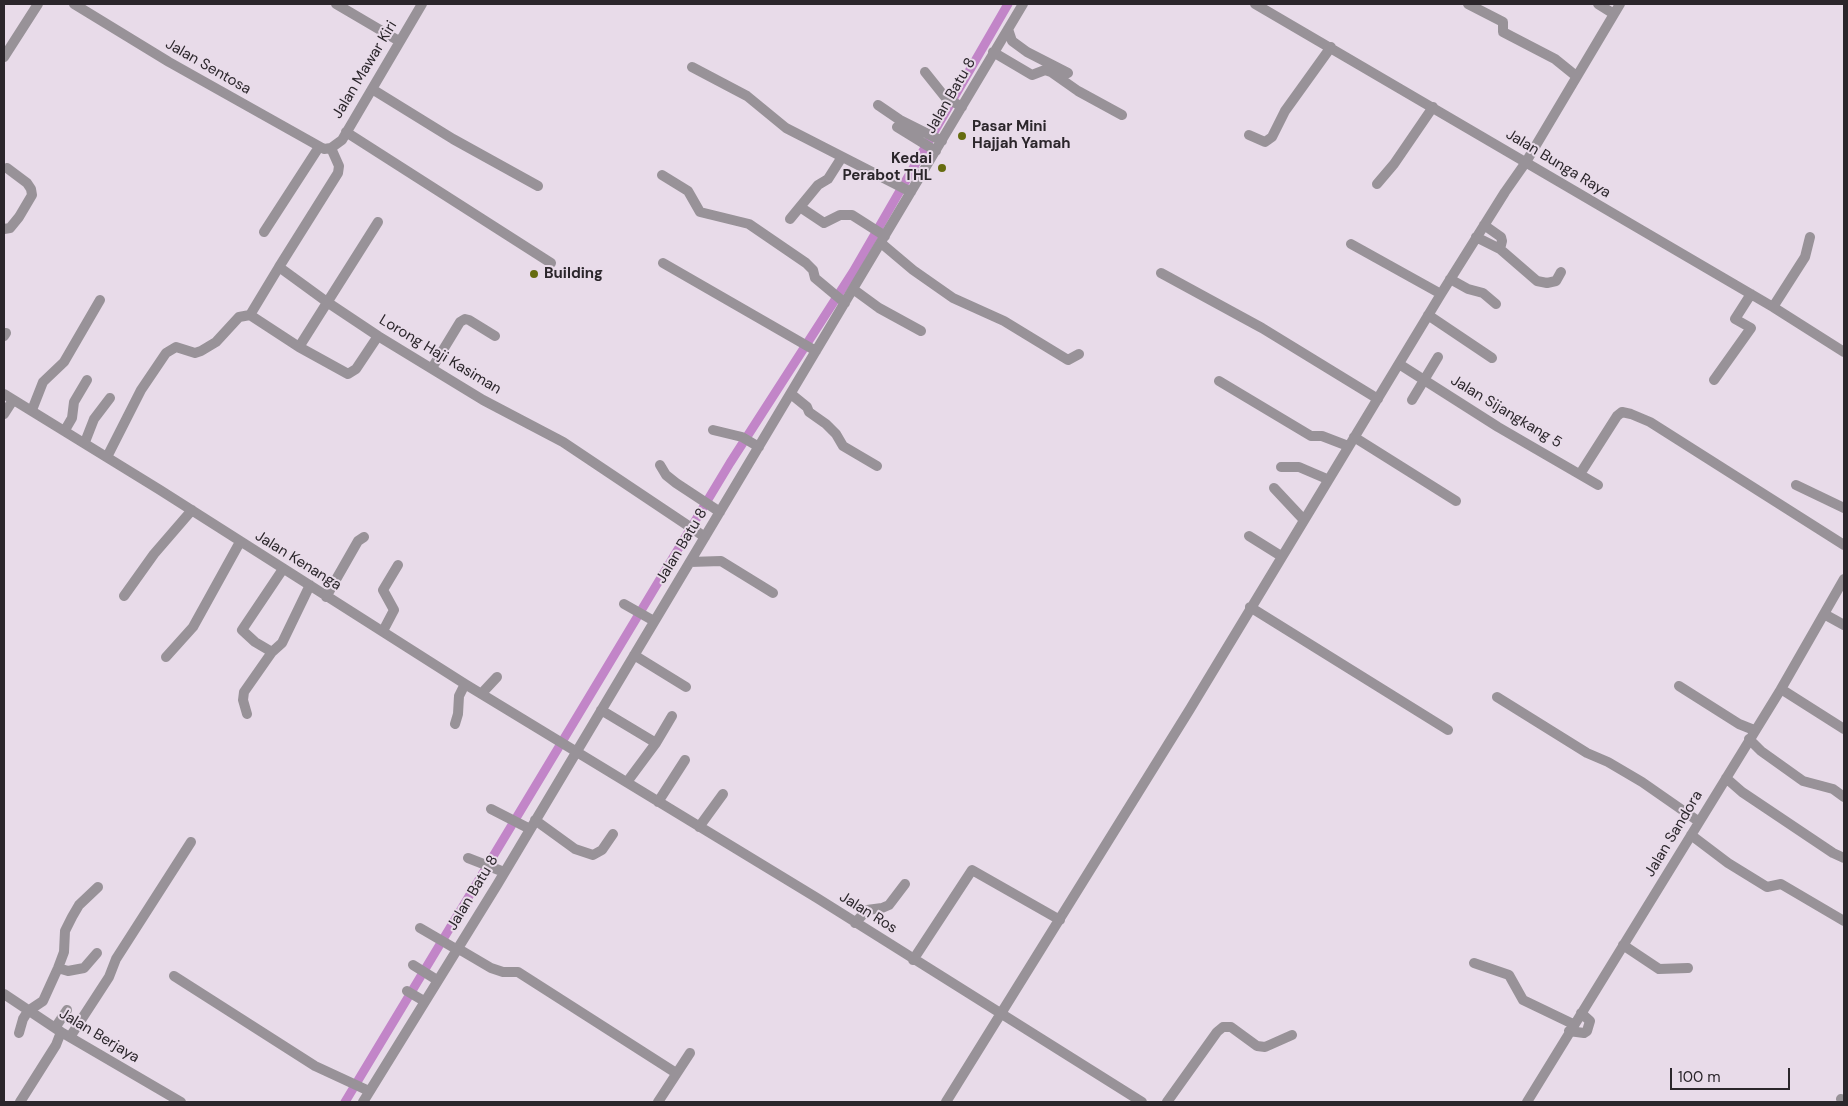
<!DOCTYPE html>
<style>
body{margin:0}
#map{position:relative;width:1848px;height:1106px;overflow:hidden;background:#e8dbe9;font-family:"DM Sans",sans-serif}
canvas{display:block}
.frame{position:absolute;inset:0;border:5px solid #2b262b;pointer-events:none}
.scale{position:absolute;left:1670px;top:1068px;width:120px;height:22px;box-sizing:border-box;border:2px solid #2b262b;border-top:0;padding-left:6px;font-size:15px;line-height:18px;white-space:nowrap;color:#2b262b;-webkit-text-stroke:4px #e8dbe9;paint-order:stroke}
</style>
<div id="map">
<canvas width="1848" height="1106"></canvas>
<div class="frame"></div>
<div class="scale">100 m</div>
</div>
<script>
const c = document.querySelector('canvas').getContext('2d');
c.lineJoin = 'round';
function poly(rows) {
  const path = new Path2D();
  for (const r of rows) {
    path.moveTo(r[0], r[1]);
    for (let i = 2; i < r.length; i += 2) path.lineTo(r[i], r[i + 1]);
  }
  return path;
}
function trace(path, color, width, dash) {
  c.strokeStyle = color;
  c.lineWidth = width;
  c.lineCap = dash ? 'butt' : 'round';
  c.setLineDash(dash || []);
  c.stroke(path);
}
function label(font, color, halo, rows, align = 'center') {
  c.font = font + ' "DM Sans",sans-serif';
  c.lineWidth = 4;
  c.setLineDash([]);
  c.textBaseline = 'middle';
  c.strokeStyle = halo;
  c.fillStyle = color;
  for (const [text, x, y, turn = 0] of rows) {
    c.save();
    c.translate(x, y);
    c.rotate((+turn || 0) * Math.PI / 180);
    c.textAlign = isNaN(turn) ? turn : align;
    if (halo) c.strokeText(text, 0, 0);
    c.fillText(text, 0, 0);
    c.restore();
  }
}
trace(poly([
 [345,1102,730,463,853,272,1008,4]
]), '#c285c8', 9);
trace(poly([
 [74,4,169,62,324,149,331,148,342,140,422,4],
 [336,4,399,41],
 [1255,4,1773,307,1844,352],
 [1468,4,1503,22,1503,32,1555,59,1576,76],
 [1598,4,1614,14],
 [1008,29,1012,41,1027,52,1068,73],
 [993,52,1032,75,1045,70,1051,72,1078,91,1122,115],
 [4,57,38,4],
 [692,67,747,96,786,128,911,192],
 [925,72,945,97,962,107],
 [372,89,453,139,538,186],
 [878,105,900,120,942,141],
 [897,127,936,151],
 [346,132,551,263],
 [1249,135,1265,142,1272,137,1285,111,1331,47],
 [331,148,339,166,338,173,279,267,327,302,378,336,483,400,563,442,705,537],
 [662,175,688,191,700,212,749,224,806,263,813,270,815,278,845,303],
 [1377,184,1394,164,1433,107],
 [800,207,824,223,840,215,852,215,885,236],
 [790,219,818,185,828,179,842,157],
 [1484,225,1501,237,1502,241,1500,249],
 [4,229,10,228,19,217,32,195,31,189,27,183,7,168],
 [264,232,319,147],
 [1476,237,1500,249,1537,281,1547,283,1556,281,1561,272],
 [881,243,913,270,953,298,1004,321,1068,360,1079,354],
 [1351,244,1441,294],
 [663,263,816,351],
 [279,267,250,315,299,347,348,374,356,369,378,336],
 [1161,273,1262,328,1378,399],
 [1450,279,1468,289,1483,293,1496,304],
 [853,289,879,308,921,331],
 [1773,307,1805,257,1810,237],
 [1428,315,1492,358],
 [4,336,6,333],
 [299,347,378,222],
 [1399,364,1498,427,1598,485],
 [432,368,460,322,465,319,469,320,495,336],
 [1714,380,1751,328,1735,319,1751,294],
 [1219,381,1311,436,1322,436,1348,446],
 [4,394,160,490,465,684,817,898,1142,1102],
 [791,394,807,407,809,412,826,424,836,434,843,446,877,466],
 [1412,400,1438,357],
 [32,410,43,382,64,362,100,300],
 [4,414,13,400],
 [65,430,72,418,74,402,87,380],
 [713,430,742,437,759,447],
 [1354,437,1456,501],
 [85,442,94,419,110,398],
 [107,457,141,390,166,353,176,347,195,353,201,351,216,342,239,317,250,315],
 [660,465,666,475,676,483,720,512],
 [1281,467,1299,467,1327,479],
 [1580,474,1617,416,1622,412,1631,414,1650,422,1844,545],
 [1796,485,1844,508],
 [1274,488,1303,519],
 [1249,536,1281,556],
 [690,562,721,561,773,593],
 [283,569,242,630,255,642,272,652,282,643,310,585],
 [124,596,154,554,192,510],
 [326,597,358,541,364,537],
 [624,604,654,621],
 [1250,607,1448,730],
 [1824,614,1844,625],
 [383,631,394,610,383,590,398,565],
 [634,655,686,687],
 [166,657,193,627,240,542],
 [1679,686,1739,724,1754,730],
 [1781,689,1844,729],
 [482,693,497,677],
 [1497,697,1587,753,1608,762,1642,782,1698,821],
 [601,710,656,743],
 [247,714,243,700,244,692,272,652],
 [455,724,458,714,459,696,465,684],
 [1749,739,1761,751,1803,781,1833,789,1844,797],
 [1726,778,1742,792,1833,853,1844,858],
 [627,782,656,743,672,716],
 [658,802,685,760],
 [491,809,530,829],
 [535,820,575,849,593,855,602,850,613,834],
 [699,827,723,794],
 [1691,835,1728,863,1767,887,1781,884,1844,921],
 [468,858,504,872],
 [855,923,867,910,882,908,889,905,905,884],
 [420,928,456,949],
 [1623,945,1659,969,1688,968],
 [457,948,491,968,503,972,518,972,676,1073],
 [913,960,972,870,1060,920],
 [1474,963,1509,975,1523,1000,1573,1024],
 [413,965,437,980],
 [58,968,68,971,84,968,97,953],
 [174,976,315,1066,369,1091],
 [407,991,424,1001],
 [4,994,61,1032,181,1102],
 [55,1028,67,1010],
 [1569,1031,1584,1033,1587,1031,1590,1021,1581,1013],
 [19,1033,23,1019,28,1011,43,1001,58,968,64,952,65,931,72,917,79,905,98,887],
 [70,1037,109,977,116,959,191,842],
 [1841,1099,1844,1101],
 [20,1102,56,1045,61,1032],
 [363,1102,497,885,1023,4],
 [658,1102,690,1053],
 [946,1102,1190,709,1441,294,1505,192,1526,162,1620,4],
 [1167,1102,1217,1032,1223,1027,1231,1027,1257,1046,1265,1047,1292,1035],
 [1527,1102,1781,689,1844,579]
]), '#989298', 10);
for (const [x, y, r, color] of [
 [962,136,5,"#666c10"],
 [942,168,5,"#666c10"],
 [534,274,5,"#666c10"]
]) {
  const dot = new Path2D();
  dot.arc(x, y, r, 0, 2 * Math.PI);
  c.fillStyle = color;
  c.fill(dot);
  trace(dot, '#e8dbe9', 2);
}
label('15px', '#2b262b', '#e8dbe9', [
 ["Jalan Sentosa",208,67,30],
 ["Jalan Mawar Kiri",365,70,-59],
 ["Jalan Batu 8",951,96,-60],
 ["Jalan Bunga Raya",1558,164,31],
 ["Lorong Haji Kasiman",440,355,31],
 ["Jalan Sijangkang 5",1506,412,31],
 ["Jalan Batu 8",682,546,-59],
 ["Jalan Kenanga",298,561,32],
 ["Jalan Sandora",1674,834,-59],
 ["Jalan Batu 8",473,893,-59],
 ["Jalan Ros",868,913,32],
 ["Jalan Berjaya",99,1036,31]
]);
label('bold 15px', '#2b262b', '#e8dbe9', [
 ["Pasar Mini",972,127],
 ["Hajjah Yamah",972,144],
 ["Kedai",932,159,"right"],
 ["Perabot THL",932,176,"right"],
 ["Building",544,274]
], 'left');
</script>
